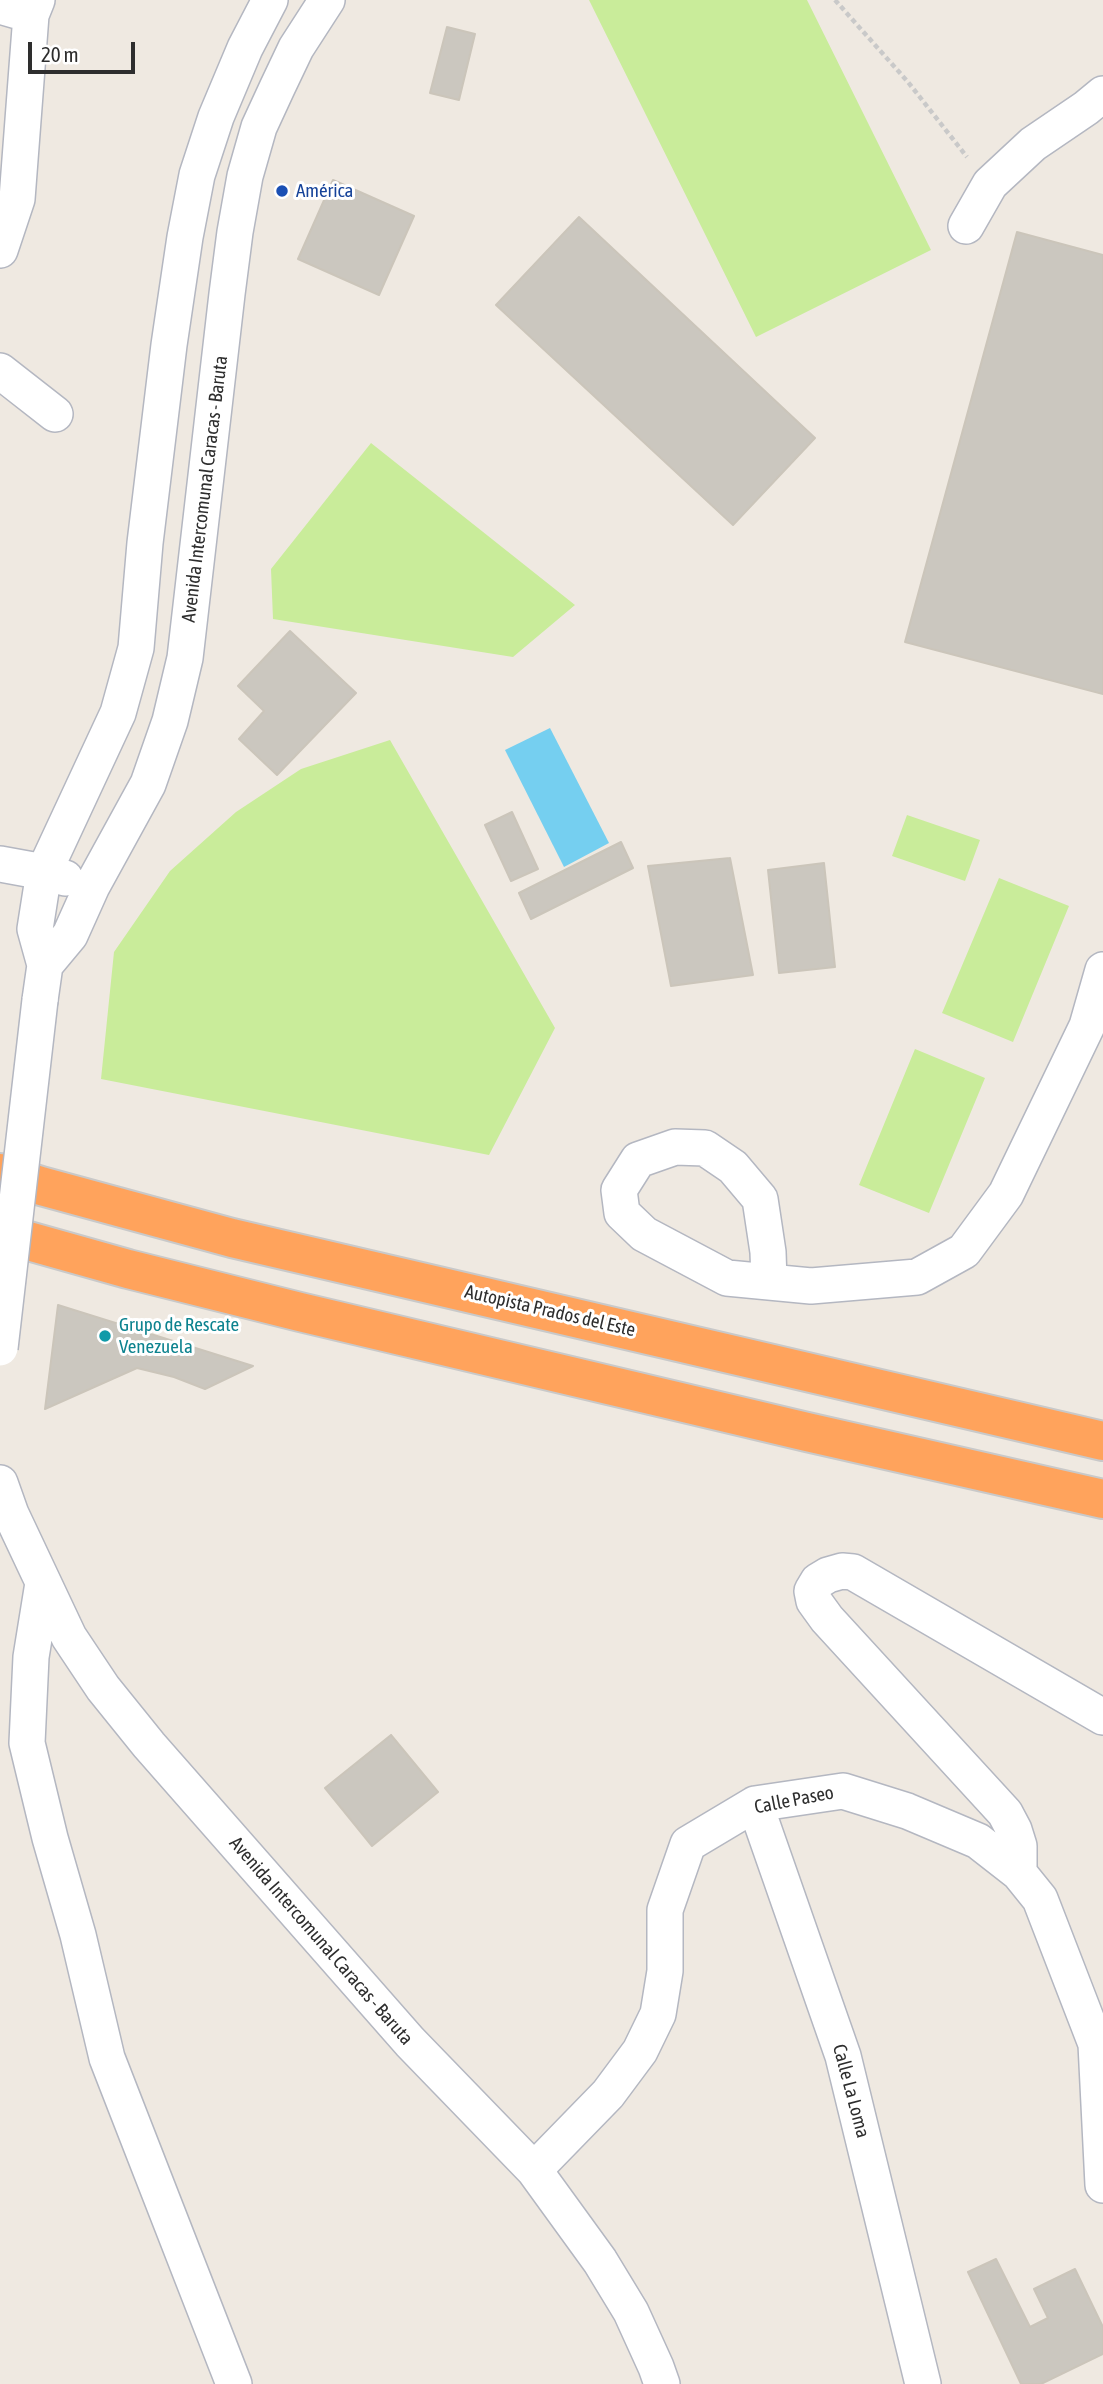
<!DOCTYPE html>
<meta charset="utf-8">
<style>
body{margin:0}
#map{position:relative;width:1103px;height:2384px;overflow:hidden;background:#efe9e1;font-family:"Asap Condensed",sans-serif}
canvas{display:block}
.scale{position:absolute;left:28px;top:42px;width:107px;height:32px;box-sizing:border-box;border:4px solid #2e2e2e;border-top:0;padding-left:9px;font-size:21px;line-height:24px;white-space:nowrap;color:#2e2e2e;-webkit-text-stroke:5px #fff;paint-order:stroke}
</style>
<div id="map">
<canvas width="1103" height="2384"></canvas>
<div class="scale">20 m</div>
</div>
<script>
const c = document.querySelector('canvas').getContext('2d');
c.lineJoin = 'round';
function fill(path, color) {
  c.fillStyle = color;
  c.fill(path, 'evenodd');
}
function poly(rows) {
  const path = new Path2D();
  for (const r of rows) {
    path.moveTo(r[0], r[1]);
    for (let i = 2; i < r.length; i += 2) path.lineTo(r[i], r[i + 1]);
  }
  return path;
}
function trace(path, color, width, dash) {
  c.strokeStyle = color;
  c.lineWidth = width;
  c.lineCap = dash ? 'butt' : 'round';
  c.setLineDash(dash || []);
  c.stroke(path);
}
function label(font, color, halo, rows, align = 'center') {
  c.font = font + ' "Asap Condensed",sans-serif';
  c.lineWidth = 6;
  c.setLineDash([]);
  c.textBaseline = 'middle';
  c.strokeStyle = halo;
  c.fillStyle = color;
  for (const [text, x, y, turn = 0] of rows) {
    c.save();
    c.translate(x, y);
    c.rotate((+turn || 0) * Math.PI / 180);
    c.textAlign = isNaN(turn) ? turn : align;
    if (halo) c.strokeText(text, 0, 0);
    c.fillText(text, 0, 0);
    c.restore();
  }
}
fill(poly([
 [589,0,807,0,931,250,756,337],
 [371,443,575,605,513,657,273,619,271,569],
 [390,740,555,1028,489,1155,101,1079,114,952,170,871,236,812,301,769],
 [907,815,980,840,965,881,892,856],
 [999,878,1069,906,1013,1042,942,1013],
 [915,1049,985,1078,929,1213,859,1185]
]), '#c9ec9a');
fill(poly([
 [550,728,609,843,564,867,505,750]
]), '#75cff0');
const building = poly([
 [447,27,475,34,459,100,430,93,447,27],
 [333,180,414,216,379,295,298,259,333,180],
 [579,217,815,438,733,525,496,305,579,217],
 [1017,232,1103,255,1103,694,905,642,1017,232],
 [290,631,356,693,277,775,239,739,264,711,238,686,290,631],
 [512,812,538,869,511,881,485,825,512,812],
 [621,842,633,868,531,919,519,893,621,842],
 [730,858,753,975,671,986,648,866,730,858],
 [824,863,835,967,779,973,768,870,824,863],
 [58,1305,253,1366,205,1389,174,1377,137,1368,45,1409,58,1305],
 [391,1735,438,1792,372,1846,325,1788,391,1735],
 [996,2259,1030,2327,1048,2318,1034,2289,1075,2269,1103,2327,1103,2354,1041,2384,1021,2384,968,2272,996,2259]
]);
fill(building, '#cbc7bf');
trace(building, '#cbc5ba', 2);
const minor = poly([
 [0,6,31,15],
 [966,226,990,184,1033,144,1086,108,1103,94],
 [0,250,17,199,31,15,37,0],
 [0,371,55,414],
 [0,864,44,872,65,878],
 [45,965,70,935,92,886,148,784,170,721,185,658,227,294,235,232,245,176,259,127,277,88,296,48,327,0],
 [40,1000,45,965,35,929,44,872,118,713,136,648,145,543,169,345,185,237,197,175,216,117,245,48,270,0],
 [769,1281,768,1252,760,1199,733,1167,705,1148,675,1147,638,1160,619,1190,622,1213,644,1234,727,1278,811,1286,917,1277,964,1251,1006,1194,1087,1026,1103,970],
 [0,1483,11,1514,69,1637,103,1688,149,1745,410,2042,534,2170,600,2261,631,2312,656,2367,662,2384],
 [43,1583,31,1657,27,1743,50,1838,78,1935,107,2058,234,2384],
 [755,1804,843,2056,923,2384],
 [1019,1873,1019,1846,1014,1830,1005,1813,827,1619,814,1601,812,1591,818,1581,828,1575,842,1571,853,1572,1103,1717],
 [534,2170,608,2094,640,2051,658,2014,665,1971,665,1910,688,1844,755,1804,843,1791,907,1811,978,1841,1019,1873,1040,1899,1096,2044,1103,2185]
]);
const highway = poly([
 [0,1173,41,1186,232,1238,1103,1441],
 [0,1233,128,1269,300,1312,807,1432,1103,1499]
]);
trace(minor, '#b4b7c1', 38);
trace(highway, '#c9c9c9', 42);
trace(poly([
 [835,0,908,82,967,157]
]), '#c9c9c9', 4.5, [5, 3.5]);
trace(minor, '#fff', 35);
trace(highway, '#ffa35c', 38);
const minorBridge = poly([
 [0,1348,40,1000]
]);
trace(minorBridge, '#b4b7c1', 38, []);
trace(minorBridge, '#fff', 35);
for (const [x, y, r, color] of [
 [282,191,7,"#1a4fb4"],
 [105,1336,7,"#0f9aa8"]
]) {
  const dot = new Path2D();
  dot.arc(x, y, r, 0, 2 * Math.PI);
  c.fillStyle = color;
  c.fill(dot);
  trace(dot, '#fff', 2.5);
}
label('19px', '#164399', '#fff', [
 ["América",296,191]
], 'left');
label('19px', '#2e2e2e', '#fff', [
 ["Avenida Intercomunal Caracas - Baruta",205,489,-83],
 ["Autopista Prados del Este",550,1311,13],
 ["Calle Paseo",794,1800,-11],
 ["Avenida Intercomunal Caracas - Baruta",321,1941,49],
 ["Calle La Loma",851,2091,75]
]);
label('19px', '#0d838f', '#fff', [
 ["Grupo de Rescate",119,1325],
 ["Venezuela",119,1347]
], 'left');
</script>
